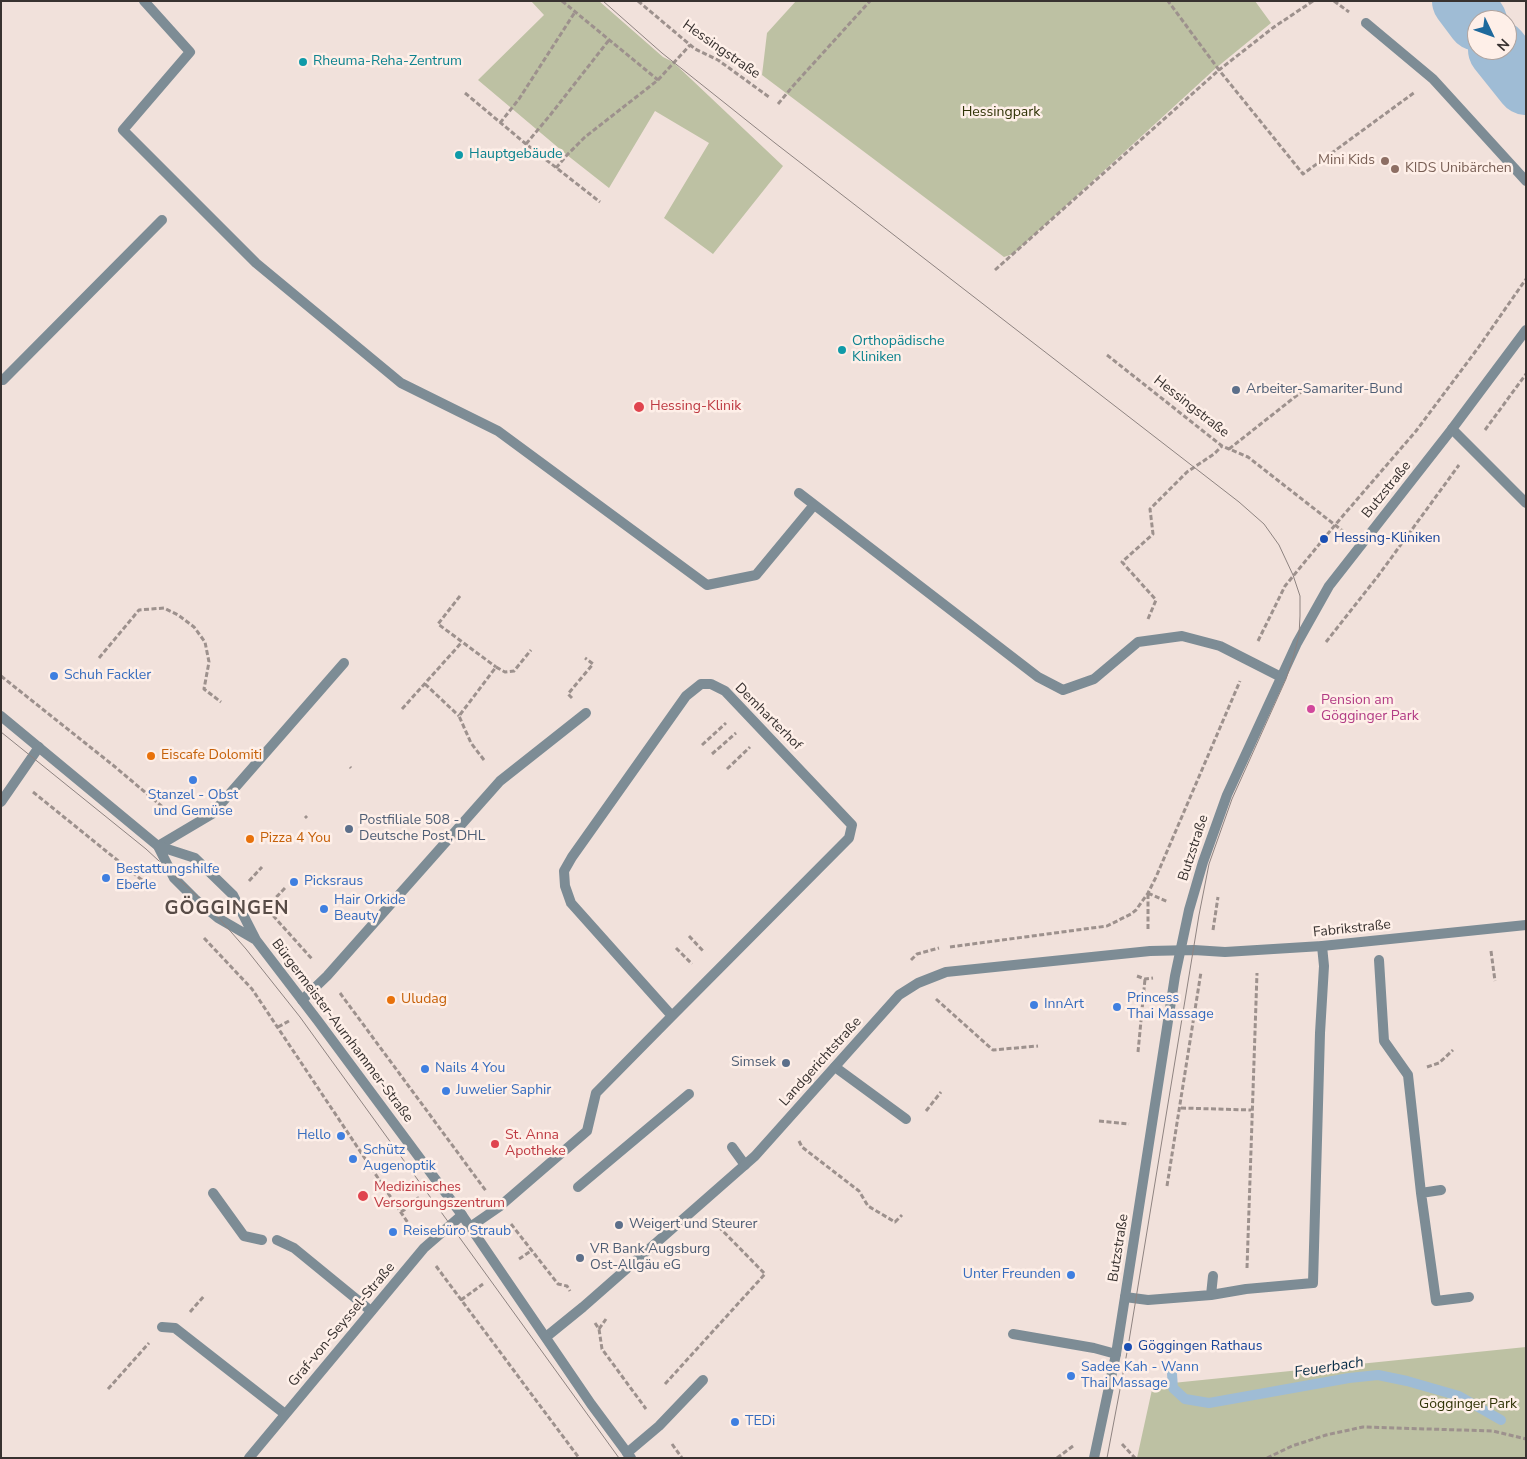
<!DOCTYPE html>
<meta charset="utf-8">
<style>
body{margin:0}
#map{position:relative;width:1527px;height:1459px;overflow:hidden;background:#f1e1db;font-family:"Nunito Sans",sans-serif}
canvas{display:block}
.frame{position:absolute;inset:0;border:2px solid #383230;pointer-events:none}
.north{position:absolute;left:1467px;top:10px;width:50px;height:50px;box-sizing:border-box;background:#feefe8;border:1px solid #afa39e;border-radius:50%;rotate:132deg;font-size:14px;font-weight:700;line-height:20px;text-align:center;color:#383230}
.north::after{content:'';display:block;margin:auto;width:18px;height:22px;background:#1e699c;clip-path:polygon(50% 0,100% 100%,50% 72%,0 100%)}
</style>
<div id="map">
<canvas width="1527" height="1459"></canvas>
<div class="frame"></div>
<div class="north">N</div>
</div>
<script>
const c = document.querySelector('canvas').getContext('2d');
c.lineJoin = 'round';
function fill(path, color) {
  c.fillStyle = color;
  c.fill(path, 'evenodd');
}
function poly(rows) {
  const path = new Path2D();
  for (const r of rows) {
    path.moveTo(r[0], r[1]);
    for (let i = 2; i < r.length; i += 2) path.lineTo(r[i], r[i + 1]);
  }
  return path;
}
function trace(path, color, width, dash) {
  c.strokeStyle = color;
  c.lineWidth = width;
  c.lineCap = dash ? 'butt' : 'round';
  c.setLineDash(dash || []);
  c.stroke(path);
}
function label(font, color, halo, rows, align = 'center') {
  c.font = font + ' "Nunito Sans",sans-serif';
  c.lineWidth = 5;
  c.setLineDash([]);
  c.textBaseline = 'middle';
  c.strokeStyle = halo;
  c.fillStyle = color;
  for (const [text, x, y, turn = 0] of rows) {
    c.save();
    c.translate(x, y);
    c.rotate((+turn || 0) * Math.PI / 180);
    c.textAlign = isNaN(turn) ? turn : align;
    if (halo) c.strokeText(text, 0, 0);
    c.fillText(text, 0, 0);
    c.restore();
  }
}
fill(poly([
 [531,1,599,1,663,57,673,62,783,166,713,254,664,218,709,143,655,111,609,188,567,155,478,80,544,15],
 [796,1,1255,1,1271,23,1216,68,1013,254,1004,257,762,75,767,33],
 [1526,1347,1526,1458,1137,1458,1153,1385]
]), '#bdc1a3');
trace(poly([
 [1172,1374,1173,1388,1185,1399,1209,1403,1349,1378,1378,1375,1407,1381,1459,1396,1501,1420]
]), '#9fbcd5', 10);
trace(poly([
 [1462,1,1477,21],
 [1498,50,1526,85]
]), '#9fbcd5', 60);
trace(poly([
 [562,1,658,80],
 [638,1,695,49,718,60,769,97],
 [1313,1,1274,27,1219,70,1303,174,1415,92],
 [1334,1,1349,12],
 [465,93,526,144,600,202],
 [778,104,793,86,870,1],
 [500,123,519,99,575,12],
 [526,144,551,114,609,40],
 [556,168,567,155,585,137,658,80,690,45],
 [995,270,1219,70,1168,1],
 [1107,355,1222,446,1248,457,1344,532],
 [1485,430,1526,374],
 [1229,449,1305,389],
 [460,596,438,624,496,667],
 [1148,619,1156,600,1122,562,1153,534,1150,509,1187,472,1214,454,1222,446],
 [1258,641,1285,586,1335,525,1416,431,1478,348,1526,279],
 [1326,642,1378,576,1459,465],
 [99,658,139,610,164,608,178,615,194,627,205,642,209,662,204,689,221,702],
 [1,676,114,766,171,814],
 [425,684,459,716],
 [572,698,568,694,593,664,585,658],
 [402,709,462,642],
 [702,745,726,723],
 [712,754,736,733],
 [484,760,471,743,459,716,496,667,505,672,514,671,531,650],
 [350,767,351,768],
 [727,769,750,747],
 [33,792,153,889],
 [305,816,307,818],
 [249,881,262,867],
 [1148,893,1168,902],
 [1148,894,1148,930],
 [266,908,285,888],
 [268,910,312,959],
 [1213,930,1218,897],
 [689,936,704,952],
 [204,938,252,989,412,1229],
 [950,947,1107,926,1131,914,1136,910,1148,893,1156,877,1240,681],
 [676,948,692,964],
 [1491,951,1495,981],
 [911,960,917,954,939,948],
 [1137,976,1145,979,1153,978],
 [340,993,486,1191],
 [936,999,993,1050,1038,1046],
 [278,1027,289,1021],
 [1138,1052,1145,979],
 [1427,1067,1439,1063,1453,1050],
 [1181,1108,1251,1110],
 [926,1111,941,1092],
 [1099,1121,1129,1124],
 [799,1141,802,1147,859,1191,868,1206,895,1222,902,1215],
 [1167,1186,1201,972],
 [401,1212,419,1200,417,1197],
 [511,1224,558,1284,567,1286,570,1291],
 [519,1259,531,1251],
 [436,1266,579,1458],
 [1247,1268,1257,973],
 [461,1300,483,1284],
 [190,1312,204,1296],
 [595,1323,599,1329,602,1349,646,1409],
 [599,1329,606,1319],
 [665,1384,765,1274,713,1221],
 [108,1389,149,1343],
 [672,1444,682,1458],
 [1122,1444,1135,1458],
 [1057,1458,1073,1446],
 [1267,1458,1292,1446,1326,1435,1363,1427,1493,1431,1526,1439]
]), '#9d918d', 3, [5, 2.5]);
trace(poly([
 [144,1,190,52,123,130,256,263,401,383,498,431,707,585,756,575,814,505],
 [1366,23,1433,79,1526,181],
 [1,379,3,380,162,220],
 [799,493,1038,677,1063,690,1094,679,1138,642,1182,636,1220,646,1281,677],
 [1,802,39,747],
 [158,846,212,814,344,663],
 [1379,960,1384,1041,1408,1075,1421,1193,1441,1190],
 [302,1000,327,976,500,781,586,713],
 [835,1067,906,1119],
 [732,1147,745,1165],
 [578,1187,689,1094],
 [213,1193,244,1236,262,1240],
 [1421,1193,1436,1301,1469,1297],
 [470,1227,499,1207,587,1131,596,1093,672,1016,571,903,565,886,564,871,572,857,686,696,701,684,711,684,725,691,852,825,849,838,672,1016],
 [277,1240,294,1248,371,1311],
 [1211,1295,1213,1276],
 [1125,1297,1148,1300,1211,1295,1246,1289,1313,1283,1320,1033,1324,966,1322,946],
 [162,1327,175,1328,285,1414],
 [1013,1334,1094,1348,1116,1354],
 [627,1453,659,1426,703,1380]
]), '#7d8c95', 10);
trace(poly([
 [1452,429,1526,503],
 [546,1337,583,1307,755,1156,899,995,918,983,946,972,1150,951,1194,950,1225,952,1322,946,1526,925],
 [249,1458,424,1248,462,1215]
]), '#7d8c95', 10);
trace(poly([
 [1,716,158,846,195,858,233,895,256,940,318,1021,462,1215,591,1404,631,1458],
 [158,846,174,878,195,899,218,918,256,940],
 [1094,1458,1116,1354,1125,1297,1175,976,1189,910,1203,862,1227,795,1297,643,1329,586,1452,429,1526,330]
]), '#7d8c95', 10);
trace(poly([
 [603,1,662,53,775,143,1239,502,1264,524,1279,545,1293,575,1300,596,1300,616,1299,635,1293,658,1286,679,1232,799,1209,864,1199,915,1128,1347,1107,1458],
 [1,732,146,849,210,908,246,949,300,1017,619,1458]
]), '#8e8380', 1);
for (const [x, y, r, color] of [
 [303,62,5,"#0f9aa8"],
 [459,155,5,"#0f9aa8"],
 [1385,161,5,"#8d6e63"],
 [1395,169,5,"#8d6e63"],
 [842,350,5,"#0f9aa8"],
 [1236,390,5,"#5c6f8a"],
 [639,407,6,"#e0444e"],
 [1324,539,5,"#1a4fb4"],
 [54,676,5,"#3f7fe0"],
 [1311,709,5,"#d1479c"],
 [151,756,5,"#e8710a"],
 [193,780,5,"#3f7fe0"],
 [349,829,5,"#5c6f8a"],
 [250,839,5,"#e8710a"],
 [106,878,5,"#3f7fe0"],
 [294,882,5,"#3f7fe0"],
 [324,909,5,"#3f7fe0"],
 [391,1000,5,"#e8710a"],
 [1034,1005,5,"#3f7fe0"],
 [1117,1007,5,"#3f7fe0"],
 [786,1063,5,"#5c6f8a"],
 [425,1069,5,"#3f7fe0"],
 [446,1091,5,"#3f7fe0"],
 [341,1136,5,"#3f7fe0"],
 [495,1144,5,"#e0444e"],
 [353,1159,5,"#3f7fe0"],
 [363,1196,6,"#e0444e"],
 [619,1225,5,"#5c6f8a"],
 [393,1232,5,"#3f7fe0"],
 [580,1258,5,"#5c6f8a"],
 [1071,1275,5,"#3f7fe0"],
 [1128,1347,5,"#1a4fb4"],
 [1071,1376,5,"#3f7fe0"],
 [735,1422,5,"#3f7fe0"]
]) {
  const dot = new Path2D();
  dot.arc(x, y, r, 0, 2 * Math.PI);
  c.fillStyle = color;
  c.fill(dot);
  trace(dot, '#feefe8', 2);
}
label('14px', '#383230', '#feefe8', [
 ["Hessingstraße",721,50,35],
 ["Hessingstraße",1191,407,38],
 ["Butzstraße",1387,490,-51],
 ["Demharterhof",768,717,45],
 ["Butzstraße",1194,848,-72],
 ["Fabrikstraße",1352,929,-6],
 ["Bürgermeister-Aurnhammer-Straße",342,1031,53],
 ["Landgerichtstraße",821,1062,-48],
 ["Butzstraße",1119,1248,-81],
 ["Graf-von-Seyssel-Straße",342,1325,-50]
]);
label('14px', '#0d838f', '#feefe8', [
 ["Rheuma-Reha-Zentrum",313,62],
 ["Hauptgebäude",469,155],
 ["Orthopädische",852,342],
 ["Kliniken",852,358]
], 'left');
label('14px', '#313407', '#feefe8', [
 ["Hessingpark",1001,113],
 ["Gögginger Park",1468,1405]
]);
label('14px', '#785e54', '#feefe8', [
 ["Mini Kids",1375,161],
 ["KIDS Unibärchen",1405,169,"left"]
], 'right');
label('14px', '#4e5e75', '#feefe8', [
 ["Arbeiter-Samariter-Bund",1246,390],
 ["Postfiliale 508 -",359,821],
 ["Deutsche Post, DHL",359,837],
 ["Simsek",776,1063,"right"],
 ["Weigert und Steurer",629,1225],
 ["VR Bank Augsburg",590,1250],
 ["Ost-Allgäu eG",590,1266]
], 'left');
label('14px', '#be3a42', '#feefe8', [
 ["Hessing-Klinik",650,407],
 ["St. Anna",505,1136],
 ["Apotheke",505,1152],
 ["Medizinisches",374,1188],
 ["Versorgungszentrum",374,1204]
], 'left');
label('14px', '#164399', '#feefe8', [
 ["Hessing-Kliniken",1334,539],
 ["Göggingen Rathaus",1138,1347]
], 'left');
label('14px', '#366cbe', '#feefe8', [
 ["Schuh Fackler",64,676],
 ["Stanzel - Obst",193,796,"center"],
 ["und Gemüse",193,812,"center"],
 ["Bestattungshilfe",116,870],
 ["Eberle",116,886],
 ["Picksraus",304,882],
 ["Hair Orkide",334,901],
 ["Beauty",334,917],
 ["Princess",1127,999],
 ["Thai Massage",1127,1015],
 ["InnArt",1044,1005],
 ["Nails 4 You",435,1069],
 ["Juwelier Saphir",456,1091],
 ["Hello",331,1136,"right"],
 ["Schütz",363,1151],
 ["Augenoptik",363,1167],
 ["Reisebüro Straub",403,1232],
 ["Unter Freunden",1061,1275,"right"],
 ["Sadee Kah - Wann",1081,1368],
 ["Thai Massage",1081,1384],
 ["TEDi",745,1422]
], 'left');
label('14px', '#b23c85', '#feefe8', [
 ["Pension am",1321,701],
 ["Gögginger Park",1321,717]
], 'left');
label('14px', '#c56008', '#feefe8', [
 ["Eiscafe Dolomiti",161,756],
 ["Pizza 4 You",260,839],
 ["Uludag",401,1000]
], 'left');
label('italic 15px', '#072c46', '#feefe8', [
 ["Feuerbach",1329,1368,-9]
]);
c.letterSpacing = '1px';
label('bold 19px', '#584c47', '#feefe8', [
 ["GÖGGINGEN",227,909]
]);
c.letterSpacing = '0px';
</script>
